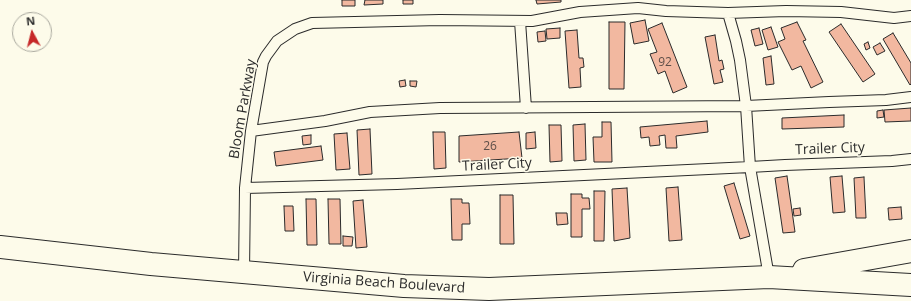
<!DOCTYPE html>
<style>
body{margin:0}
#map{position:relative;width:911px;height:301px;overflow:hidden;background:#fdfbea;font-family:"Open Sans",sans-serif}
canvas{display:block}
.north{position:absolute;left:12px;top:12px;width:40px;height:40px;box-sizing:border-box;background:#fdfbea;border:1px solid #a9a89e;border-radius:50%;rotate:353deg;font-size:11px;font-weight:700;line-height:16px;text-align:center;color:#2b2b2b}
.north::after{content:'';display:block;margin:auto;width:14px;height:18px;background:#c62828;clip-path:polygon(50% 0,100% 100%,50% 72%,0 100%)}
</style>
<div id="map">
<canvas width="911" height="301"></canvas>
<div class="north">N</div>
</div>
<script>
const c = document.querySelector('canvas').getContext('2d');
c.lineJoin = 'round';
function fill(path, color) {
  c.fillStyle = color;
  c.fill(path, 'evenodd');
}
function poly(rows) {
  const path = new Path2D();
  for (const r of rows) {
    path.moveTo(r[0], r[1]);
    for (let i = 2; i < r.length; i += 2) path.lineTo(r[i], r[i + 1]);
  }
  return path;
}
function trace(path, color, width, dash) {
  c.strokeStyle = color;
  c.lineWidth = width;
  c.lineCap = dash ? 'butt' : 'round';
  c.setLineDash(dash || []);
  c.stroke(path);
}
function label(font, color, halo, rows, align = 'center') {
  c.font = font + ' "Open Sans",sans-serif';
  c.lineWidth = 3;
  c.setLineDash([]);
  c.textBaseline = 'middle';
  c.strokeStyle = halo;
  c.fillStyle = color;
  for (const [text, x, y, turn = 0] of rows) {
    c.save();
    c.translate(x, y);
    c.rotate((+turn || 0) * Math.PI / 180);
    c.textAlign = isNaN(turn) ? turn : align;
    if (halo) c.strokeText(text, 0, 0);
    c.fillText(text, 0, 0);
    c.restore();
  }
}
const building = poly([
 [342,0,355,0,355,6,342,6,342,0],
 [365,0,383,0,383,4,364,5,365,0],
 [403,0,413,0,413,4,403,4,403,0],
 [536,0,561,0,561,2,537,4,536,0],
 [645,20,649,41,634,44,630,23,645,20],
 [609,22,625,22,624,89,609,89,609,22],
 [797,22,806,40,803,41,823,82,811,88,801,66,792,70,778,42,785,39,781,28,797,22],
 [662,23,687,87,673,93,665,71,658,74,650,54,657,52,648,29,662,23],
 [841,24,875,74,863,82,829,32,841,24],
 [771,27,778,47,768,50,762,30,771,27],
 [560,28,560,38,547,39,546,29,560,28],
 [759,28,763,44,755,46,751,30,759,28],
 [577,30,579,58,583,58,584,67,580,68,581,87,569,88,565,31,577,30],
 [545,31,546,41,538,42,537,32,545,31],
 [893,33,911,63,911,84,910,85,883,39,893,33],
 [715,35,719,61,722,60,724,69,720,70,723,82,714,84,705,37,715,35],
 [868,42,870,48,866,50,864,44,868,42],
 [880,43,885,51,877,55,873,47,880,43],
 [771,56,774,84,766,85,763,58,771,56],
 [405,80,406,86,400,87,399,81,405,80],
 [410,81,417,81,416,87,410,86,410,81],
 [911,108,911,121,885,122,884,110,911,108],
 [883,110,884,117,877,118,877,111,883,110],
 [844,115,844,127,782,129,782,118,844,115],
 [707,121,708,132,676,136,677,148,666,148,665,135,659,136,660,145,650,146,649,137,641,138,640,127,707,121],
 [602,122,611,122,612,162,594,162,593,137,602,137,602,122],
 [585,124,586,160,574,161,573,125,585,124],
 [549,125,561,125,562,161,550,162,549,125],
 [370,129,372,174,359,175,357,130,370,129],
 [433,132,445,132,446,168,434,169,433,132],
 [519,132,522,158,459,162,459,136,519,132],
 [535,132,536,148,526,149,526,133,535,132],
 [347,133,350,169,336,170,334,134,347,133],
 [311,135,311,144,303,145,302,136,311,135],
 [321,146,323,160,276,166,274,152,321,146],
 [787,176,795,232,783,233,775,178,787,176],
 [842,176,845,212,833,213,830,177,842,176],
 [864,177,866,218,856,218,854,178,864,177],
 [734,183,750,236,740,239,724,186,734,183],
 [678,187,682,240,669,241,666,188,678,187],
 [627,188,630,238,614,241,612,189,627,188],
 [594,191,605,191,604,241,594,241,594,191],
 [571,194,582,194,582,198,589,198,590,209,582,209,582,237,571,237,571,194],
 [500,195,513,195,514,244,500,244,500,195],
 [306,199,316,199,317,245,307,245,306,199],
 [328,199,340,199,341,244,329,244,328,199],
 [451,199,462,199,462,203,469,203,470,224,462,224,462,240,452,240,451,199],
 [363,200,367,247,356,248,353,201,363,200],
 [284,206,293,206,294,231,285,231,284,206],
 [901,207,902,219,889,220,888,208,901,207],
 [800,208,801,215,794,216,793,209,800,208],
 [556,213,567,213,568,224,557,225,556,213],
 [343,236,353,237,352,246,343,246,343,236]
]);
fill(building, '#f2b8a0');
trace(building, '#2b2b2b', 1);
const service = poly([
 [728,13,736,41,740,60,746,106,750,167,769,277],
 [520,21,526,108],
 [251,131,325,121,370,112,440,108,746,106,829,102,886,100,911,97],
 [245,188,397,184,750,167,785,165,892,161,911,159],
 [244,272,245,188,251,131,263,62,266,56,277,41,295,29,312,23,440,20,532,21,580,12,638,8,666,11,728,13,786,11,841,12,894,18,911,16]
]);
const primary = poly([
 [0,247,151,264,404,286,489,289,769,277,911,285],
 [804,270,911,251]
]);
trace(service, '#2b2b2b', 12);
trace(primary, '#2b2b2b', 24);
trace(service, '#fdfbea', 10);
trace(primary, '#fdfbea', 22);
label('12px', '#5d4e48', null, [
 ["92",665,63],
 ["26",490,147]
]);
label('14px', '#2b2b2b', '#fdfbea', [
 ["Bloom Parkway",243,109,-80],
 ["Trailer City",830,149,-2],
 ["Trailer City",497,165,-3],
 ["Virginia Beach Boulevard",384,283,4]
]);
</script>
